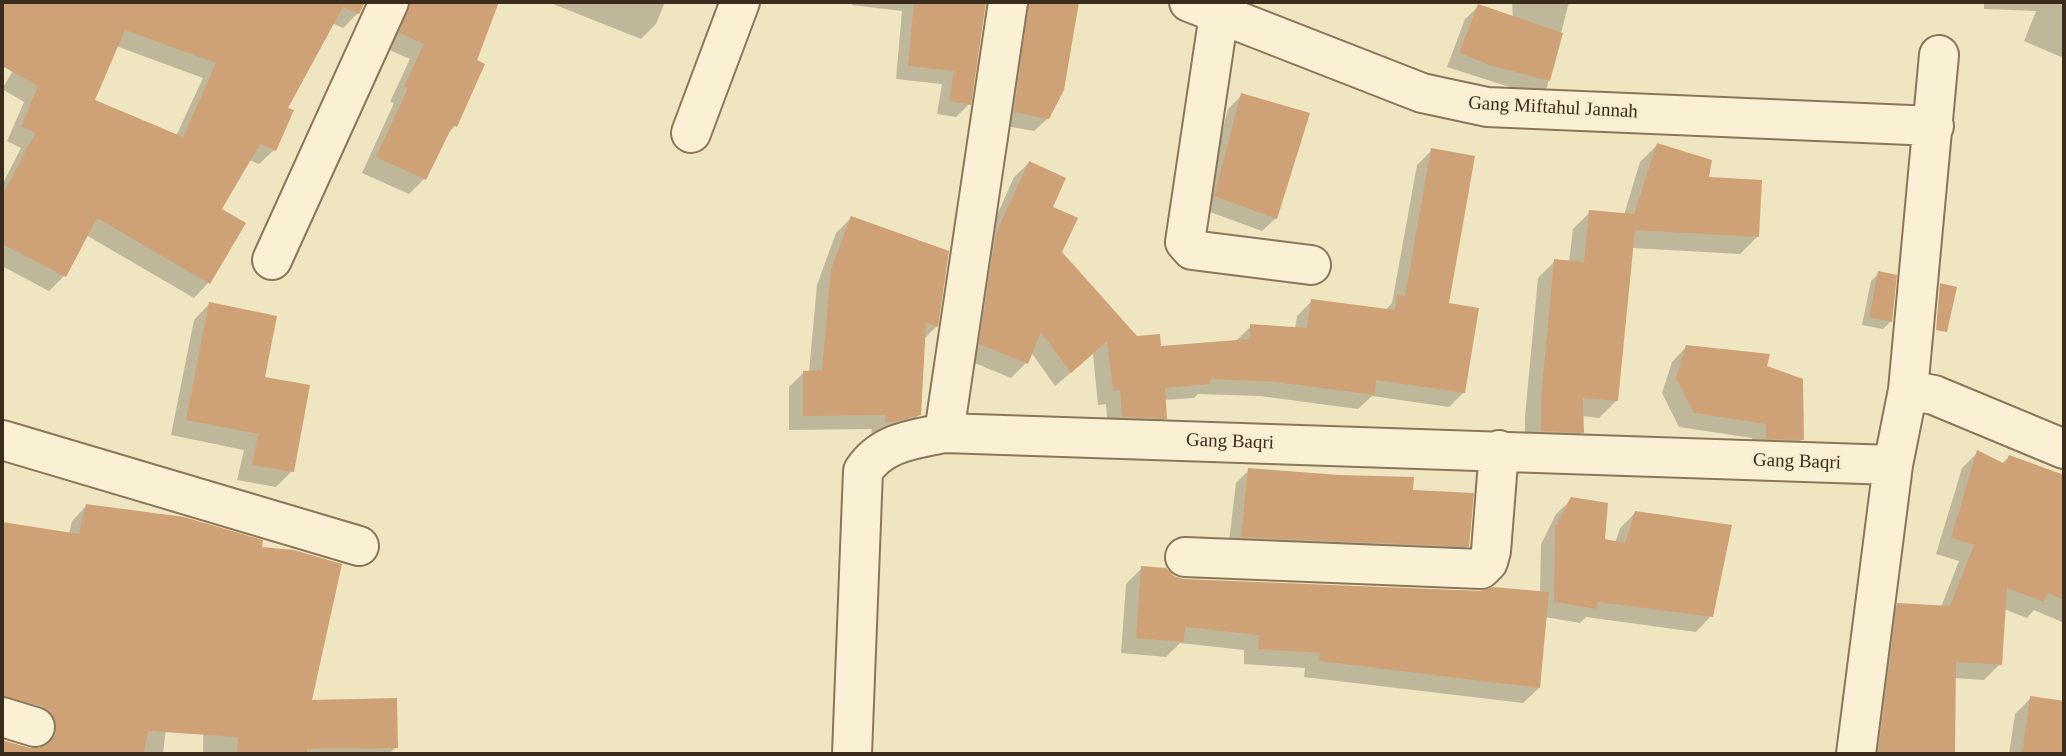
<!DOCTYPE html>
<style>
body{margin:0}
#map{position:relative;width:2066px;height:756px;overflow:hidden;background:#efe5c1;font-family:Georgia,serif}
canvas{display:block}
.frame{position:absolute;inset:0;border:4px solid #392c1d;pointer-events:none}
</style>
<div id="map">
<canvas width="2066" height="756"></canvas>
<div class="frame"></div>
</div>
<script>
const context = document.querySelector('canvas').getContext('2d');
context.lineJoin = 'round';
function fill(path, color) { context.fillStyle = color; context.fill(path, 'evenodd'); }
function trace(path, color, width, dash) { context.strokeStyle = color; context.lineWidth = width; context.lineCap = dash ? 'butt' : 'round'; context.setLineDash(dash || []); context.stroke(path); }
function write(font, color, halo, rows, align = 'center') {
  context.font = font + ' Georgia,serif'; context.lineWidth = 6; context.setLineDash([]); context.textBaseline = 'middle'; context.strokeStyle = halo; context.fillStyle = color; for (const [text, x, y, turn = 0] of rows) {
    context.save(); context.translate(x, y); context.rotate((+turn || 0) * Math.PI / 180); context.textAlign = isNaN(turn) ? turn : align; if (halo) context.strokeText(text, 0, 0); context.fillText(text, 0, 0); context.restore();
  }
}
fill(new Path2D(`
 M25,2H363L358,13L343,28L332,23L285,109L274,150L259,164L249,160L220,209L243,223L208,283L194,298L86,235L64,276L49,291L2,266V185L21,148L7,141L24,102L2,89L14,69L2,60V40ZM116,46L203,78L176,136L93,101Z
 M396,2H497L455,126L445,136L424,179L409,194L362,173L394,103L390,102L410,59L385,48Z
 M548,2H665L656,24L641,39Z
 M853,2H984L969,104L956,117L937,114L942,84L896,79L902,11L852,5Z
 M1009,2H1077L1062,89L1048,118L1034,131L1001,125Z
 M1512,2H1569L1547,87L1534,100H1516V89L1447,67L1465,19L1479,6L1513,19Z
 M1984,2H2064V53L2061,57L2024,41L2036,11L1984,9Z
 M1242,95L1276,218L1262,231L1202,209L1228,109Z
 M1657,145L1707,178L1758,236L1740,254L1632,248L1617,400L1599,418L1582,416V432L1565,449L1525,448V416L1538,278L1555,261L1569,262L1573,229L1590,212L1624,215L1640,162Z
 M1432,150L1447,305L1464,392L1449,407L1372,396L1358,409L1260,396L1198,394L1194,398L1164,400L1165,418L1150,433L1108,431L1106,404L1098,405L1093,354L1055,386L1031,352L1026,363L1011,378L965,359L982,249L1014,177L1029,163L1050,208L1060,252L1136,338L1160,348L1236,341L1251,326L1295,329L1297,316L1312,301L1385,311L1392,303L1417,165Z
 M851,218L947,252L936,327L924,339L919,415L904,430L877,437L871,436L872,429L789,430V387L804,372H809L817,285L836,233Z
 M1879,273L1891,321L1883,329L1862,325L1871,281Z
 M209,304L263,378L292,471L276,487L237,480L244,450L171,435L194,320Z
 M1686,347L1765,367L1802,439L1787,454L1752,453V438L1679,427L1662,393L1672,362Z
 M1978,452L2001,464L2009,457L2064,477V623L2034,610L2027,618L2004,609L2000,664L1984,680L1954,678L1953,754H1865L1882,621L1898,605L1941,607L1959,561L1936,554L1962,468Z
 M1249,470L1412,492L1468,546L1455,559L1228,550L1236,483Z
 M1572,499L1603,540L1615,543L1620,528L1635,513L1711,616L1696,632L1586,617L1580,623L1545,617L1539,688L1523,703L1304,677L1305,668L1244,664V650L1180,643L1166,657L1121,653L1126,584L1142,568L1184,581L1540,593L1541,544L1556,514Z
 M86,506L260,549L310,702L396,747L389,754H203L204,687L171,685L163,754H2V741L39,750L43,738L2,714V524L69,534L72,521Z
 M2031,698L2064,703V754H2009L2015,714Z`), '#0003');
fill(new Path2D(`
 M2,2H365L359,14L343,7L288,108L294,110L276,151L260,144L222,209L246,223L210,284L97,218L66,277L2,244V196L35,133L21,126L38,86L2,66ZM125,30L216,63L183,137L95,100Z
 M411,2H499L477,60L485,64L457,127L453,125L426,180L376,157L408,88L404,86L424,44L399,33Z
 M914,2H986L971,105L949,101L954,71L908,66Z
 M1029,2H1079L1064,90L1049,119L1014,112Z
 M1478,4L1563,33L1550,81L1492,66L1459,53Z
 M1241,93L1310,113L1277,219L1214,196Z
 M1657,143L1712,160L1709,177L1762,180L1759,237L1635,230L1618,401L1583,398L1584,433L1541,431V398L1554,259L1584,262L1589,210L1634,214Z
 M1431,148L1475,156L1449,303L1479,308L1465,393L1376,380L1375,395L1275,382L1210,379V384L1165,388L1167,419L1122,417L1120,390L1113,391L1107,341L1071,373L1041,332L1028,364L979,344L996,233L1029,161L1066,178L1053,207L1078,218L1062,252L1137,336L1160,334L1161,346L1250,339V324L1307,328L1311,299L1395,310L1397,295L1405,296Z
 M851,216L949,251L938,327L926,323L921,415L893,422H885L886,415L803,416V371L822,370L831,269Z
 M1878,271L1897,275L1892,322L1869,317Z
 M1940,283L1957,287L1947,332L1936,330Z
 M209,302L277,316L265,377L310,385L294,472L252,465L258,434L186,420Z
 M1686,345L1770,354L1767,366L1803,379L1804,440L1766,439V424L1694,413L1676,378Z
 M1977,450L2005,464L2009,455L2064,475V600L2048,593L2044,602L2007,588L2002,665L1956,662L1955,754H1878L1897,603L1950,606L1974,545L1951,538Z
 M1248,468L1338,475L1414,477L1413,490L1474,493L1469,547L1241,537Z
 M1571,497L1608,503L1605,539L1625,543L1635,511L1732,525L1713,617L1598,602L1597,609L1554,602L1555,527Z
 M86,504L184,517L263,540L262,547L294,550L342,564L312,700L397,698L398,748L307,749V754H237L238,737L148,731L143,754H2V740L29,748H39L49,743L56,734V723L51,713L42,706L2,696V522L79,534Z
 M1141,566L1166,568L1174,576L1184,579L1480,591L1493,587L1549,592L1540,688L1319,661L1320,653L1258,649L1259,635L1185,627L1184,642L1136,638Z
 M2030,696L2064,701V754H2022Z`), '#cfa176');
const minor = new Path2D(`
 M1189,2L1422,93L1487,107L1934,126
 M1219,14L1185,242L1192,250L1311,265
 M691,133L740,2
 M272,260L389,2
 M1908,390L1934,395L2064,449
 M944,433L1008,2
 M2,440L359,546
 M1185,557L1481,569L1488,562L1491,551L1499,450
 M2,717L35,727
 M852,754L863,471C882,442 912,440 944,433L1893,465
 M1856,754L1893,465L1908,390L1939,55`);
trace(minor, '#8a7658', 42);
trace(minor, '#faf1d5', 38);
write('19px', '#392c1d', '#f7eed1', [
 ["Gang Miftahul Jannah",1553,108,3],
 ["Gang Baqri",1230,442,2],
 ["Gang Baqri",1797,462,2]
]);
</script>
